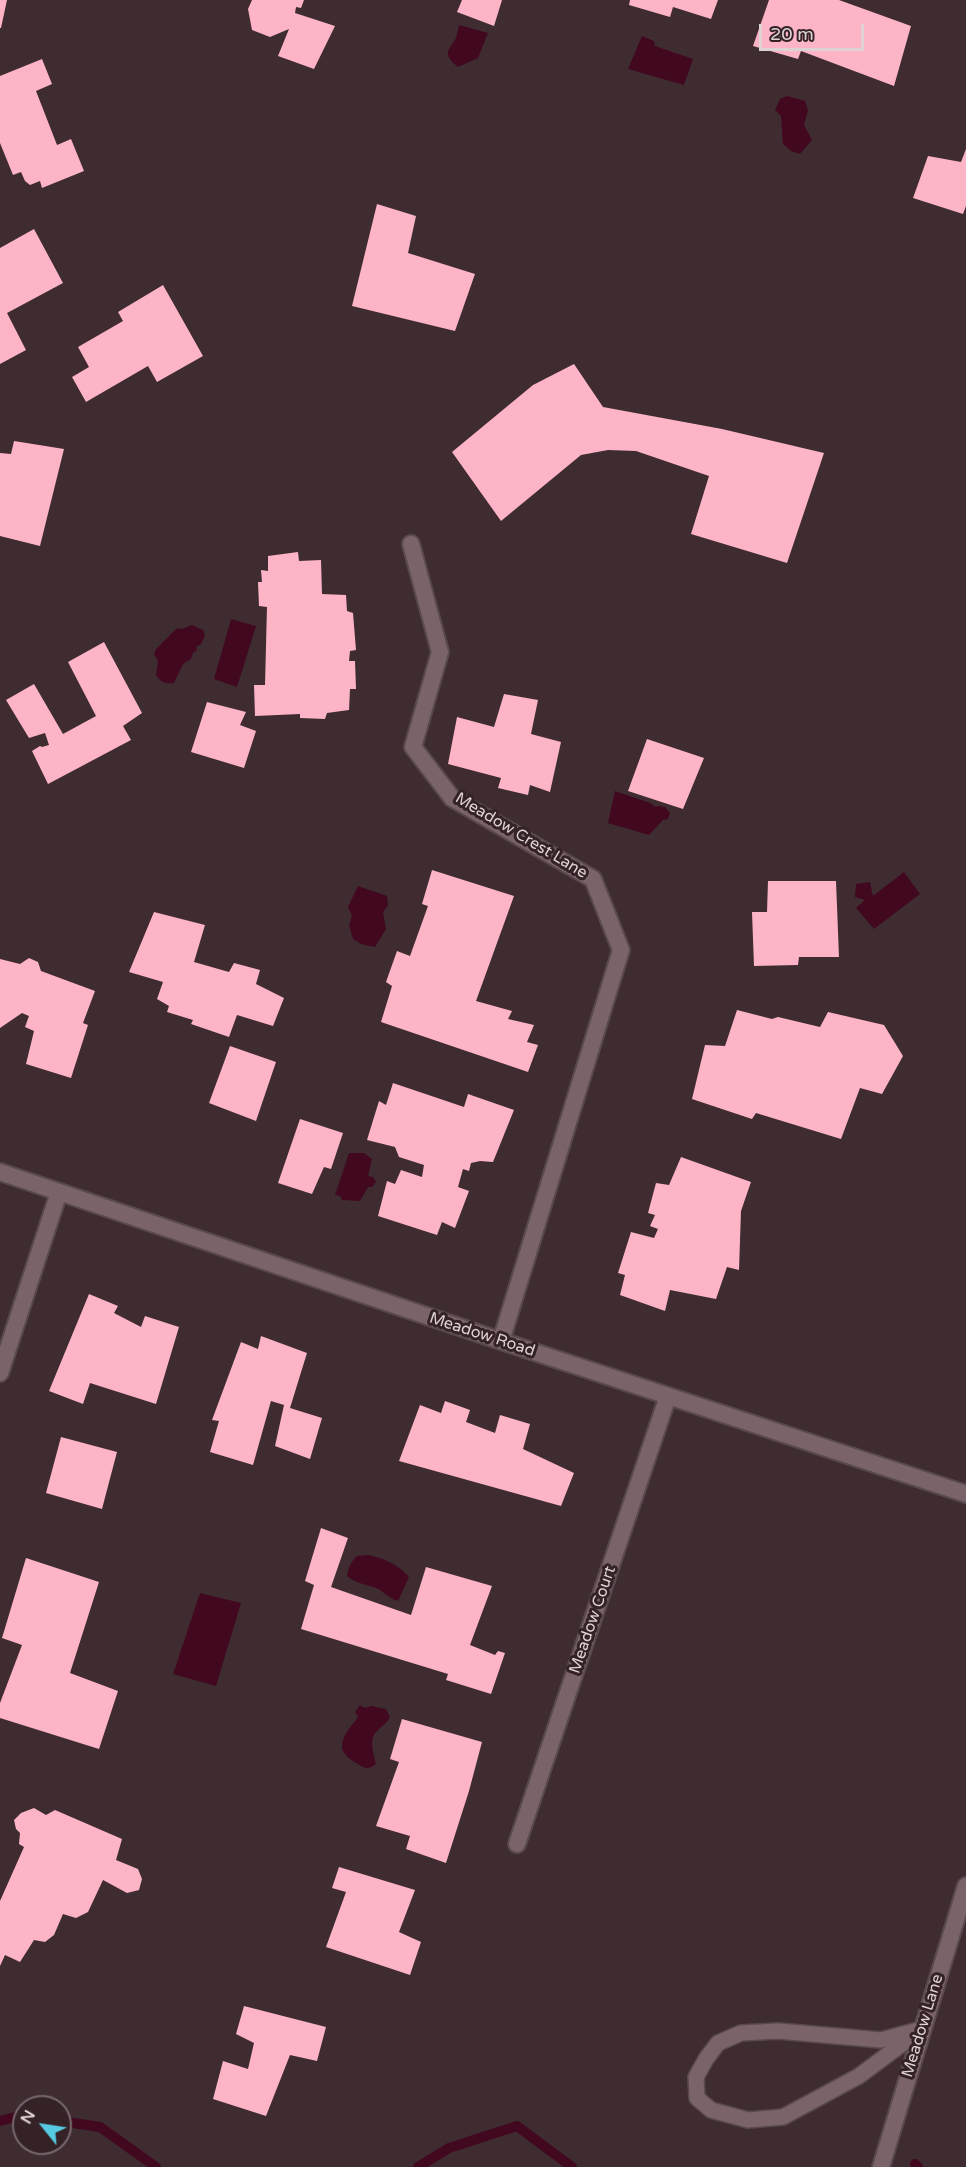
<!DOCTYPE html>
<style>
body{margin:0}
#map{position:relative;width:966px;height:2167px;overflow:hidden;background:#3f2c31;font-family:"Varela Round",sans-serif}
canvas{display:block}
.north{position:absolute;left:12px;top:2095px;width:60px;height:60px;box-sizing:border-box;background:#342227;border:2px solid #78686d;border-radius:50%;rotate:300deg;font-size:16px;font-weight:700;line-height:24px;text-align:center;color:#dfd2d5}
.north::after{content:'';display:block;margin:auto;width:21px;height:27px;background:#55cae0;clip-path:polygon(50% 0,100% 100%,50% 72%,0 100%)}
.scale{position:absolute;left:759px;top:24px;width:105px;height:27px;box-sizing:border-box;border:3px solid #dfd2d5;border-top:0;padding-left:8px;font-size:18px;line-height:21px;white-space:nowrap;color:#dfd2d5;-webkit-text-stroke:4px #342227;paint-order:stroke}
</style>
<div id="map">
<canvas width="966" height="2167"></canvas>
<div class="north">N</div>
<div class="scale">20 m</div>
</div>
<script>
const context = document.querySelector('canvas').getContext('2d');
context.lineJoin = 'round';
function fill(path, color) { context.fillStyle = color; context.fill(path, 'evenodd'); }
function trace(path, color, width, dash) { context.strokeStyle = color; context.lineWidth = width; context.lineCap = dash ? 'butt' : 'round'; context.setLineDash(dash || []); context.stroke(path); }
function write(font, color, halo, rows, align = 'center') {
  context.font = font + ' "Varela Round",sans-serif'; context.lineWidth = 6; context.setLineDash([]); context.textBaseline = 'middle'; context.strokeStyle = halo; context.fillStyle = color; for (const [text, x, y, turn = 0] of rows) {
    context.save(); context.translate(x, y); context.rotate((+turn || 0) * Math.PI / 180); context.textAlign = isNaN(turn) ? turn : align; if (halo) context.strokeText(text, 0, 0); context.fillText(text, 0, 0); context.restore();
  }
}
fill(new Path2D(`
 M459,25L488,33L478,58L458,67C444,55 446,53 455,40C457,36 458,29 459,25Z
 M642,36L654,41L655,46L693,59L684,85L628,69Z
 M787,96L805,101L808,110L804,125L812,140L800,154L791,151L783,144L781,116L775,110L780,99Z
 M231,619L256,626L237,687L214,679Z
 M192,625L203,630L205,636L201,644L196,647L197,650L193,653L191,659L183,664L174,683C166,684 161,683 156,675L158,661L154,654L156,649L177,628L182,629Z
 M615,791L650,803L656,807L658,806L665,807L670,813L668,819L663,820L649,835L608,823Z
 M904,872L920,894L874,929L856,908L865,900L855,897L856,884L870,882L873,896Z
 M358,886L387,896L388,906L383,912L386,929L375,947L361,944L353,939L349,925L352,916L348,907Z
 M349,1153H364L372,1159L368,1176L373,1177L376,1182L372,1187H368L360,1201L342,1200L340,1196L335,1195Z
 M368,1555C384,1558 399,1565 409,1577L398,1601C386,1597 384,1591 376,1588C365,1584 357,1584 347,1576C348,1568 351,1562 357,1556Z
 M200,1593L241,1603L216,1686L173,1674Z
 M360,1705L365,1708L371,1706L386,1709L390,1717C386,1724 382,1726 377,1731C368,1740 374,1753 376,1764C373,1766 371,1768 367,1768C360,1767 342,1755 342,1748C341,1736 352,1726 358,1717L355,1712Z`), '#41081f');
trace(new Path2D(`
 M0,2121L24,2115
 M60,2121L100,2127L156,2167
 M915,2164L918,2167
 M418,2167L449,2148L517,2126L572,2167`), '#41081f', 10);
fill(new Path2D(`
 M0,0H7L1,28H0Z
 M252,0H304L301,8L296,7L295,13L335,26L314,69L278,56L289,29L270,37L252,30L248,9Z
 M462,0H502L494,26L457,12Z
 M630,0H718L711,19L673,7L670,17L629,5Z
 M769,0H839L911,26L894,86L801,51L798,59L753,46Z
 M42,59L52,84L36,91L57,145L71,139L84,171L42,188L40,181L30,185L25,181L21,172L13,175L0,143V76Z
 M966,149V206L963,214L913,198L928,156L961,162Z
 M377,204L416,216L408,253L475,274L455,331L352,306Z
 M34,229L63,283L7,313L26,350L0,364V248Z
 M163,285L203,356L157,382L148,366L86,402L72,377L89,367L78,347L123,321L118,312Z
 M574,364L603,407L722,429L824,453L787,563L691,534L709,476L636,451L608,450L581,455L501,521L452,452L533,385Z
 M14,441L64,449L40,546L0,536V453L11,454Z
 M298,552L299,561L321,560L322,594L346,595L347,611L353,613L356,650L350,651L349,661H355L356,689H350L349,710L327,713L325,719L300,718V714L255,716L254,685H265L267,607L259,606L258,582H262L261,570L268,571V556Z
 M104,642L142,713L123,726L131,740L48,784L32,751L40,746L42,747L49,745L45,733L29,738L6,700L34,684L63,734L96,716L68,662Z
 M504,694L538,700L531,734L561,742L550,792L530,785L528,795L498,788L501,778L448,764L457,717L494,727Z
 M207,702L246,712L240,725L256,731L244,768L191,752Z
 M647,739L704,758L683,809L628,791Z
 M432,870L514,896L476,1001L512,1011L508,1019L534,1025L527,1042L538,1045L528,1072L381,1022L392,986L386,982L397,951L410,956L428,906L422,904Z
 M768,881H836L839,957H799L798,965L754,966L752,912H767Z
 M154,912L205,925L194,962L229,972L234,963L260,970L256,984L284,998L273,1026L237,1015L229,1037L191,1024L193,1020L167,1012L169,1006L157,999L163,982L129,972Z
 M29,958L38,962L41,971L95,991L83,1023L88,1025L71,1078L26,1064L34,1031L25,1027L29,1016L22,1013L0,1028V959L20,964Z
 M737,1010L772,1019L778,1017L820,1027L828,1012L884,1025L903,1056L882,1094L860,1088L841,1139L756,1113L752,1119L692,1099L705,1045L725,1046Z
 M230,1046L276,1062L256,1121L209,1103Z
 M393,1083L464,1107L468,1094L514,1110L493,1162L480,1161L471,1163L469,1171L463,1169L458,1187L469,1191L455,1228L442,1222L437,1235L378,1216L387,1181L395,1184L401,1170L422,1177L424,1165L399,1157L395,1147L367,1140L379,1101L386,1105Z
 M300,1119L343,1133L331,1169L324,1167L312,1194L278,1183Z
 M681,1157L751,1182L741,1211L739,1270L727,1267L716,1299L670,1290L665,1311L620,1295L625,1275L618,1273L631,1232L654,1238L658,1229L650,1226L655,1215L648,1213L656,1183L669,1185Z
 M89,1294L118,1306L114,1313L141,1327L145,1316L179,1327L156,1404L90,1383L83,1404L49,1391Z
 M261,1336L307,1353L290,1408L322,1418L310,1459L275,1446L284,1405L271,1401L253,1465L210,1452L219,1421L212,1420L241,1342L258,1349Z
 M445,1401L470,1410L466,1422L495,1433L500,1415L530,1424L523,1449L574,1473L561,1506L399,1461L420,1405L441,1413Z
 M61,1437L117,1452L102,1509L46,1493Z
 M321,1528L348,1538L331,1587L411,1615L426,1567L492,1586L470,1645L495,1655L498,1651L505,1653L491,1694L446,1680L448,1674L301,1629L314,1585L305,1581Z
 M26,1558L99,1582L70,1673L118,1691L99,1749L0,1718V1703L22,1645L2,1638Z
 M402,1719L482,1742L469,1791L446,1863L406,1849L410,1836L376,1826L399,1762L390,1759Z
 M34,1808L46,1815L55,1810L122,1839L116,1860L138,1869L142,1879L139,1890L127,1893L103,1880L88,1912L76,1918L63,1914L54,1935L45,1942L34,1940L20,1962L5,1955L0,1966V1901L24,1847L19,1844L20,1833L16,1829L14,1820L21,1813Z
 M339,1867L415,1890L399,1932L421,1942L410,1975L326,1947L346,1892L332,1888Z
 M244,2006L326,2027L317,2061L290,2055L266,2116L213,2099L223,2061L248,2069L254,2043L236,2034Z`), '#fdb4c7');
const service = new Path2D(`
 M922,2029L859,2076L783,2117L748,2120L711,2110L697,2098L696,2077L706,2059L718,2043L741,2033L778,2031L881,2040Z`);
const minor = new Path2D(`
 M411,544L440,652L413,747L452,798L593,879L621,950L501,1341
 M0,1172L501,1341L966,1494
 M0,1373L59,1192
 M517,1844L668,1396
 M881,2167L966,1886`);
trace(service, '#59494e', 18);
trace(minor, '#59494e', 20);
trace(service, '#7a6469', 15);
trace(minor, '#7a6469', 16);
write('16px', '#dfd2d5', '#342227', [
 ["Meadow Crest Lane",521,836,31],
 ["Meadow Road",482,1335,18],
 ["Meadow Court",593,1620,-71],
 ["Meadow Lane",923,2026,-73]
]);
</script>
